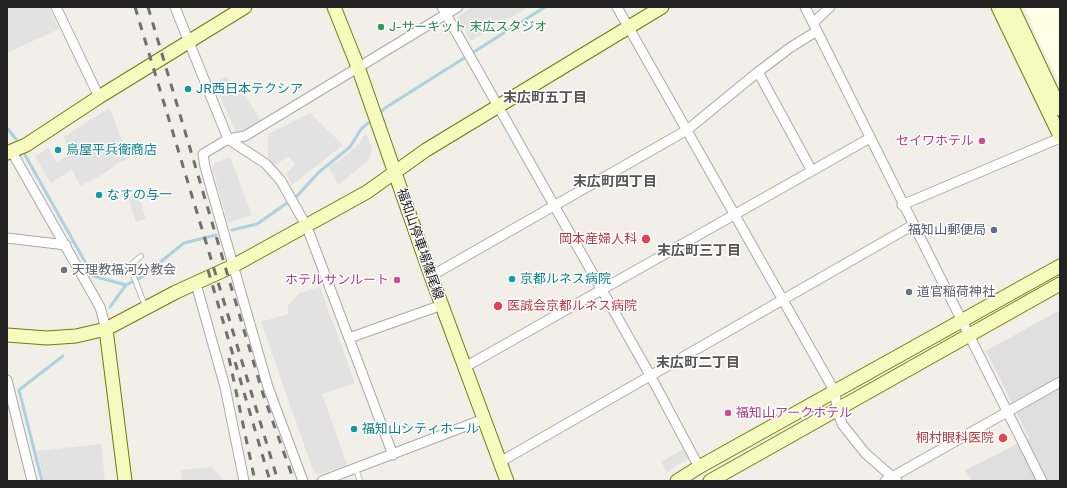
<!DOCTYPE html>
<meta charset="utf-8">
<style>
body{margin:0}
#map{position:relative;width:1067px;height:488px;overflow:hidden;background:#f2efe9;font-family:"Golos Text",sans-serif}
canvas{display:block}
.frame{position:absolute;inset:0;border:8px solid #222;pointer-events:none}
</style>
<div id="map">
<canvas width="1067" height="488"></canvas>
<div class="frame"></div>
</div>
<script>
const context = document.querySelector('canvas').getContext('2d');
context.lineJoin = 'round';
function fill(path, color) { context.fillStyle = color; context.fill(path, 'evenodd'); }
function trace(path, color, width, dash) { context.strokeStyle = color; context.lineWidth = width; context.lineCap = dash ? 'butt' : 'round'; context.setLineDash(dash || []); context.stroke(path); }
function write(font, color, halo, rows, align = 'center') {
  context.font = font + ' "Golos Text","Noto Sans JP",sans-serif'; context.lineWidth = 3; context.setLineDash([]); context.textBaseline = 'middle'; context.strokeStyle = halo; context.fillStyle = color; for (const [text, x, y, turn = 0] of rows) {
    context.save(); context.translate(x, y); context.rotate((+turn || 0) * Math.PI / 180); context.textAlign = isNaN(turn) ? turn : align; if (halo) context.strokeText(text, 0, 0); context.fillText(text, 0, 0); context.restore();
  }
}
fill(new Path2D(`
 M1060,310V481H972L965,470L1029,438L986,351Z`), '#e0dfdf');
fill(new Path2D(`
 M1025,7H1060V83L1037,37Z`), '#ffffe5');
fill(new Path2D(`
 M7,7H49L59,29L7,53Z
 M473,7H529L471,41L457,17Z
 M227,76L235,92L242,89L261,122L242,133L235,131L215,83Z
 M110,108L128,159L118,163L102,175L80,186L72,169L51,183L35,157L48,148L56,162L66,156L71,152L63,137Z
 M310,113L343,145L292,185L286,174L295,164L288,156L276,165L268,160V134Z
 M366,133L372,149L369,160L338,185L329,167L349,153L359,144Z
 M230,157L252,215L228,223L212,167L217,162Z
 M138,194L146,219L136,222L128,197Z
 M320,287L355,383L322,394L347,465L320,474L314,473L261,322L288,314V306L299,293Z
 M101,444L105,481H44L37,451Z
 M684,449L689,458L667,472L661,462Z
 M212,467L224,481H182L180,470Z`), '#e2e2e2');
trace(new Path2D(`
 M378,115L385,108L545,7
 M7,128L16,139
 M25,155L93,276L126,285L142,277L184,243L216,235
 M232,230L257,224L297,196L319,172L350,147L361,129L372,120
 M110,307L126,285
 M42,481L19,390L63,356`), '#aad3df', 3);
const lane = new Path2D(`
 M141,256L132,264L134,277L145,306
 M356,469L360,481`);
const street = new Path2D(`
 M56,7L99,97
 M175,7L228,139L266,164L281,181L307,227L393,455
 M442,7L650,375L699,467
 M617,7L835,392L837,409L842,424L865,453L897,481
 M805,7L1042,481
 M813,23L830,7
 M758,72L812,171
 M12,152L100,307L106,329
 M902,205L1060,138
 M7,238L66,245
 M431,276L687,130L758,72L791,47L817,31
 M196,284L225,387L244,481
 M349,338L442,305
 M465,367L870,138
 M7,380L32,481
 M500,462L913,225
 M303,481L268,387L205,167L203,154L228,139L245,136L458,7
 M322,481L484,419
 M885,481L1060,382`);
const secondary = new Path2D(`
 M334,7L358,67L431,276L507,481
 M998,7L1060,136
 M1012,7L1060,109
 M7,153L26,145L99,97L245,7
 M106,329L125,481
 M7,335L47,338L76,336L106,329L176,292L233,266L367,192L426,150L662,7
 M677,481L699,467L1060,266
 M710,481L1060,284`);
trace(lane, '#a9a9a9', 6);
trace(street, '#a9a9a9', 11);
trace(secondary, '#707d05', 15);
trace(lane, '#fff', 4.5);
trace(street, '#fff', 9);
trace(secondary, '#f7fabf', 13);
trace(new Path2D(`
 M135,7L278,481
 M148,7L263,394L294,481
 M208,270L270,481
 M229,358L255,481`), '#707070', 3, [8, 8]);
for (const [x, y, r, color] of [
 [381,27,4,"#2e9e5b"],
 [188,89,4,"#0f9aa8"],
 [982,141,4,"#d1479c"],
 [58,150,4,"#0f9aa8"],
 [99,195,4,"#0f9aa8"],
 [994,230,4,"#5c6f8a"],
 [646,239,5,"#e0444e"],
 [64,270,4,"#6b7280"],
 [512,279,4,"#0f9aa8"],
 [397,280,4,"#d1479c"],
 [909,292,4,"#6b7280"],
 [498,306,5,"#e0444e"],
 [728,413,4,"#d1479c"],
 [354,429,4,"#0f9aa8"],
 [1003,438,5,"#e0444e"]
]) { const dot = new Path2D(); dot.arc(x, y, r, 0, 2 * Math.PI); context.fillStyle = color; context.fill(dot); trace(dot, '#fff', 1.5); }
write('13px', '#27864d', '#fff', [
 ["J-サーキット 末広スタジオ",389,27]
], 'left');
write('13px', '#0d838f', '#fff', [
 ["JR西日本テクシア",196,89],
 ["鳥屋平兵衛商店",66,150],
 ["なすの与一",107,195],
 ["京都ルネス病院",520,279],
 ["福知山シティホール",362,429]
], 'left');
write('13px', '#b23c85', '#fff', [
 ["セイワホテル",974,141],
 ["ホテルサンルート",389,280],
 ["福知山アークホテル",736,413,"left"]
], 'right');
write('13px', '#4e5e75', '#fff', [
 ["福知山郵便局",986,230]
], 'right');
write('13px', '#be3a42', '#fff', [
 ["岡本産婦人科",637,239],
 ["医誠会京都ルネス病院",507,306,"left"],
 ["桐村眼科医院",994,438]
], 'right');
write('13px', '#222', '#fff', [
 ["福知山停車場篠尾線",420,244,71]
]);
write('13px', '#5b616d', '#fff', [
 ["天理教福河分教会",72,270],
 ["道官稲荷神社",917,292]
], 'left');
write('bold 14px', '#555', '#fff', [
 ["末広町五丁目",545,98],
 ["末広町四丁目",615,182],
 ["末広町三丁目",699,251],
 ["末広町二丁目",698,363]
]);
</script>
